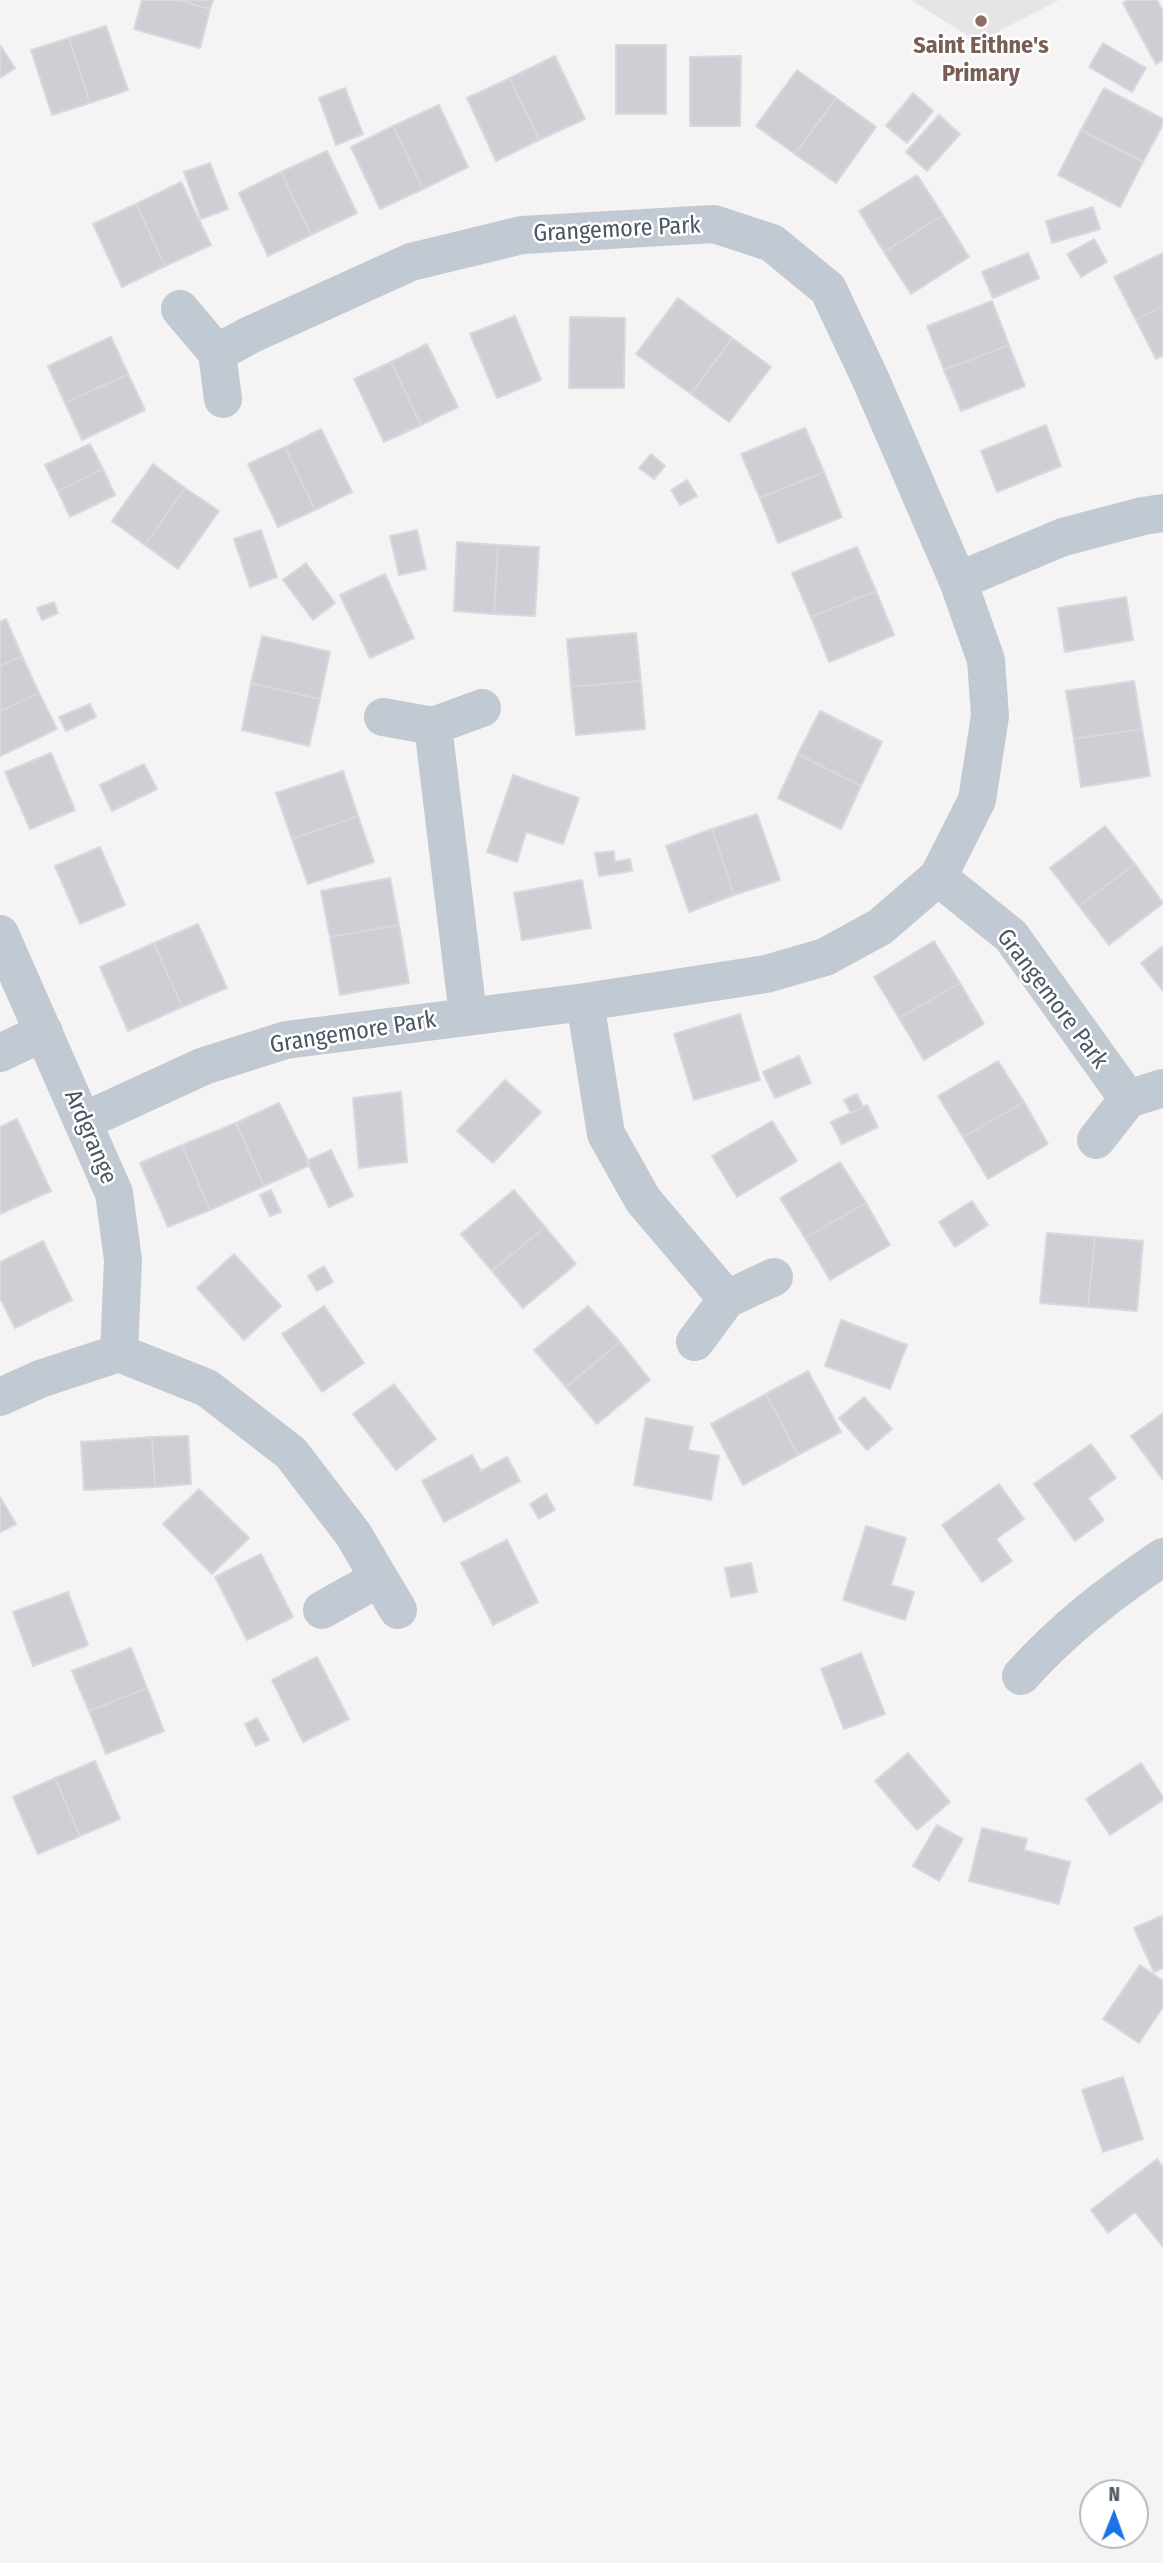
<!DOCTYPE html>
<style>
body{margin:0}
#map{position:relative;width:1163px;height:2563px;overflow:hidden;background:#f5f3f3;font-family:"Fira Sans Condensed",sans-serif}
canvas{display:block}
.north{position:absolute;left:1079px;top:2479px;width:70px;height:70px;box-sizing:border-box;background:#fff;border:2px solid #b7bbc0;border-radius:50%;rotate:1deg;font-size:19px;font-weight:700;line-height:28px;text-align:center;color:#4a5661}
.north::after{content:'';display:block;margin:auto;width:24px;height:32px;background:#1a73e8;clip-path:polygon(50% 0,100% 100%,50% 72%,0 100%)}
</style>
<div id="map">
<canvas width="1163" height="2563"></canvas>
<div class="north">N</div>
</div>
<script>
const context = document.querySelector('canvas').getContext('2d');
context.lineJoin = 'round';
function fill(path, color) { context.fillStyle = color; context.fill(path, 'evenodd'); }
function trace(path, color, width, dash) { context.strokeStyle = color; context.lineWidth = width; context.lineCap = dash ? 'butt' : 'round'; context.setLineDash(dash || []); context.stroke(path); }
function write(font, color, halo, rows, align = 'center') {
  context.font = font + ' "Fira Sans Condensed",sans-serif'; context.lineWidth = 5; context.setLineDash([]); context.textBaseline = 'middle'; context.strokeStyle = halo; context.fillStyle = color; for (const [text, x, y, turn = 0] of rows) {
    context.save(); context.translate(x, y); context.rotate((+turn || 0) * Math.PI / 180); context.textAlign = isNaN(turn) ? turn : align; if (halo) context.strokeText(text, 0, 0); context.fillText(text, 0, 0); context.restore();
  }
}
fill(new Path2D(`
 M911,0H1059L978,42Z`), '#e6e4e5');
const building = new Path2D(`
 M142,0H178L210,9L200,48L134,29Z
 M178,0H213L210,9Z
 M1128,0H1157L1163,11V60L1156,64L1123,3Z
 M106,26L128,90L90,103L69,38Z
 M69,38L90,103L52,115L31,50Z
 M1103,43L1146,68L1132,92L1089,67Z
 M0,45L15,68L0,78Z
 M616,45H666V114H616Z
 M555,56L585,119L539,140L510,78Z
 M741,56L740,126H690V57Z
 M797,70L836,98L795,154L756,126Z
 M510,78L539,140L496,161L467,98Z
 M345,88L363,134L336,145L319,98Z
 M1104,88L1163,119V124L1143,162L1081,130Z
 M913,93L933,111L907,143L886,126Z
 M836,98L876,127L836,183L795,154Z
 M439,105L468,167L423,189L393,126Z
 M939,115L960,134L927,171L906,152Z
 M393,126L423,189L380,209L351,147Z
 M1081,130L1143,162L1120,207L1058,175Z
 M327,151L357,213L311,235L281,172Z
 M210,163L228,209L201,219L184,172Z
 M281,172L311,235L268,256L239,193Z
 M917,175L943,215L884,252L859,211Z
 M181,182L211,245L165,266L136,204Z
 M136,204L165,266L122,287L93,224Z
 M1093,207L1100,229L1052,243L1046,221Z
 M943,215L969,257L911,294L884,252Z
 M1094,239L1107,262L1081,277L1067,254Z
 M1028,253L1039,278L993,298L982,272Z
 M1163,253V306L1136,320L1114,277Z
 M678,298L732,338L691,394L636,354Z
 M992,301L1009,345L944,370L927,326Z
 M1163,306V355L1156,359L1136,320Z
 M515,316L541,380L497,398L470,334Z
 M570,317L625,318L624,388H569Z
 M111,337L128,374L65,403L48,366Z
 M732,338L771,367L729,422L691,394Z
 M427,344L458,407L421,425L391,362Z
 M1009,345L1025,386L961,411L944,370Z
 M391,362L421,425L384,442L354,379Z
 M128,374L145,410L82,440L65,403Z
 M1046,425L1061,466L997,492L981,451Z
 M805,428L824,472L760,498L741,454Z
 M321,429L352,492L315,510L285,447Z
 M90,444L103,469L58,491L45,465Z
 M285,447L315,510L278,527L248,464Z
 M651,454L665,466L654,479L639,468Z
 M153,464L185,488L145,545L112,521Z
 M103,469L115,495L70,517L58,491Z
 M824,472L842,517L778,543L760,498Z
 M687,480L697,496L680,505L671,490Z
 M185,488L219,511L178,569L145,545Z
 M261,530L277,577L250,587L234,539Z
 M417,530L426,569L399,575L390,536Z
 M457,542L498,545L494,614L454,611Z
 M498,545L539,547L535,616L494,614Z
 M857,547L876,591L811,617L792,573Z
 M306,563L335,603L313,620L283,580Z
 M385,574L414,638L370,658L340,595Z
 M876,591L894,635L829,662L811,617Z
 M1126,597L1133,640L1065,652L1058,608Z
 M54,602L58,613L42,620L37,608Z
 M6,619L22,656L0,666V622Z
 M636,633L641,681L571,687L567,639Z
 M262,636L330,652L320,699L251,683Z
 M22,656L39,693L0,711V666Z
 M641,681L645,729L576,735L571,687Z
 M1134,681L1142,729L1074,739L1066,691Z
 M251,683L320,699L309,746L242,730Z
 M39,693L57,729L0,756V711Z
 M90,704L96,717L66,731L59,717Z
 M820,711L882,742L861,786L798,754Z
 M1142,729L1150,776L1081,787L1074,739Z
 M51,753L75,810L30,829L5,772Z
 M798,754L861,786L841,829L778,798Z
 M144,764L157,789L112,811L100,785Z
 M343,771L358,816L292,839L276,793Z
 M513,775L579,798L563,844L526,832L517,862L487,852Z
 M757,814L780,880L734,895L712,829Z
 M358,816L374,862L308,884L292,839Z
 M1105,826L1135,864L1079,906L1050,868Z
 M712,829L734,895L689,912L666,846Z
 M100,847L125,905L80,924L55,866Z
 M614,851L615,862L630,859L632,871L599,876L595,853Z
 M1135,864L1163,903L1109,945L1079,906Z
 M390,878L399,925L330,937L321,891Z
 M582,880L591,928L522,940L514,893Z
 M198,924L227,988L182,1007L154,943Z
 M399,925L409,983L340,995L330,937Z
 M934,941L960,983L899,1018L874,977Z
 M154,943L182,1007L128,1031L100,967Z
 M1163,946V991L1141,963Z
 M960,983L984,1024L924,1060L899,1018Z
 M740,1014L760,1080L694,1100L674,1034Z
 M799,1056L811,1083L775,1098L763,1072Z
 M998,1061L1024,1102L963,1137L938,1096Z
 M505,1080L541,1112L493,1163L457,1131Z
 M401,1092L407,1162L359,1168L353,1098Z
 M857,1094L863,1107L851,1113L844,1100Z
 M1024,1102L1048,1144L988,1179L963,1137Z
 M279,1103L310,1165L264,1186L236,1123Z
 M867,1105L878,1127L842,1144L831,1122Z
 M17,1119L51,1191L0,1214V1127Z
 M772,1121L797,1161L737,1197L712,1156Z
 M236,1123L264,1186L210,1210L182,1145Z
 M182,1145L210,1210L168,1227L140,1163Z
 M331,1150L353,1196L329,1207L307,1161Z
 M840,1162L866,1203L805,1238L780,1198Z
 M271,1190L281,1212L270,1216L260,1195Z
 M514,1190L545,1227L492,1271L461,1234Z
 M972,1201L988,1225L955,1247L939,1222Z
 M866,1203L890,1245L830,1280L805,1238Z
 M545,1227L576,1264L523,1308L492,1271Z
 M1047,1233L1095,1237L1088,1307L1040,1303Z
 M1095,1237L1143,1241L1137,1311L1088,1307Z
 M43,1241L72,1300L15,1328L0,1298V1262Z
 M234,1254L281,1306L244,1340L197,1288Z
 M324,1266L333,1282L317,1291L308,1276Z
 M324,1306L364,1363L322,1392L282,1334Z
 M588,1306L620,1342L566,1387L534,1350Z
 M841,1320L907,1345L890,1389L825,1366Z
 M620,1342L650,1380L597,1424L566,1387Z
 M808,1371L841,1432L798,1455L766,1394Z
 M394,1384L436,1439L396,1470L353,1414Z
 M766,1394L798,1455L743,1485L711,1424Z
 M864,1397L892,1429L867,1450L839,1418Z
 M1163,1413V1480L1131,1436Z
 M646,1418L693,1427L688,1450L719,1456L711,1500L634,1485Z
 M188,1436L191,1484L155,1487L152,1437Z
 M152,1437L155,1487L84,1490L81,1442Z
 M1091,1444L1116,1478L1088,1498L1104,1520L1075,1541L1034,1484Z
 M472,1455L481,1471L507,1457L520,1481L444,1522L422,1481Z
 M999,1484L1024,1519L996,1539L1012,1561L982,1582L942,1525Z
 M199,1489L249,1538L212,1574L163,1524Z
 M546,1494L555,1510L539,1519L530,1504Z
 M0,1497L16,1524L0,1532Z
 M866,1526L906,1538L891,1585L914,1592L905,1620L843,1600Z
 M507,1540L538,1602L493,1625L461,1563Z
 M261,1554L293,1617L247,1640L215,1577Z
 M751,1563L757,1592L731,1597L725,1568Z
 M68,1592L88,1645L33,1666L13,1612Z
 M131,1648L147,1688L89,1711L72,1671Z
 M861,1653L885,1714L844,1729L821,1669Z
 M317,1657L349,1719L303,1742L272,1680Z
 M147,1688L164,1731L106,1754L89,1711Z
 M257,1718L269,1740L256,1746L245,1724Z
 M908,1753L950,1802L917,1830L875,1781Z
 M95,1761L120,1819L80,1836L55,1778Z
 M1141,1763L1163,1797V1800L1110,1835L1086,1799Z
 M55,1778L80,1836L38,1854L13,1797Z
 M937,1825L963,1839L939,1881L913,1866Z
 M982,1828L1027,1839L1024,1850L1070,1862L1059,1904L969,1881Z
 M1162,1916L1163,1968L1154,1972L1134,1928Z
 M1140,1965L1163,1981V2007L1139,2043L1103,2019Z
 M1123,2077L1143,2139L1103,2152L1082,2090Z
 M1157,2159L1163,2167V2247L1135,2212L1108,2233L1091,2210Z`);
fill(building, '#cdcfd5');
trace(building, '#d7d9de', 2);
trace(new Path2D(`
 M180,309L217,353L223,399
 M958,581L1063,537L1143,516L1163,513
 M383,717L433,726L482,708
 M433,726L468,1015
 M938,877L1011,936L1128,1099
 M0,934L114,1193L123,1260L119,1353L40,1379L0,1397
 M585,1002L606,1134L643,1200L727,1299
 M0,1053L44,1032
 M84,1121L204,1066L286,1040L585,1002L766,974L825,957L880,927L938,877L977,800L990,716L986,660L958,581L870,378L828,289L772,243L714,224L522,235L411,262L250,335L217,353
 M1096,1140L1128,1099L1163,1088
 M695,1342L727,1299L774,1277
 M119,1353L207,1388L291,1453L353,1534L398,1610
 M322,1610L379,1578
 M1021,1676C1063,1629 1111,1592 1163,1557`), '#c1cad2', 38);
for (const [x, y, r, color] of [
 [981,21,7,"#8d6e63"]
]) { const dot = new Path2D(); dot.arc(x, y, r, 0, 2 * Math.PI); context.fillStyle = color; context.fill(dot); trace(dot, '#fff', 2.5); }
write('bold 24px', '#785e54', '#fff', [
 ["Saint Eithne's",981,46],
 ["Primary",981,74]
]);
write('24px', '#4a5661', '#fff', [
 ["Grangemore Park",617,230,-3],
 ["Grangemore Park",1052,999,53],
 ["Grangemore Park",353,1033,-9],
 ["Ardgrange",90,1137,67]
]);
</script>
